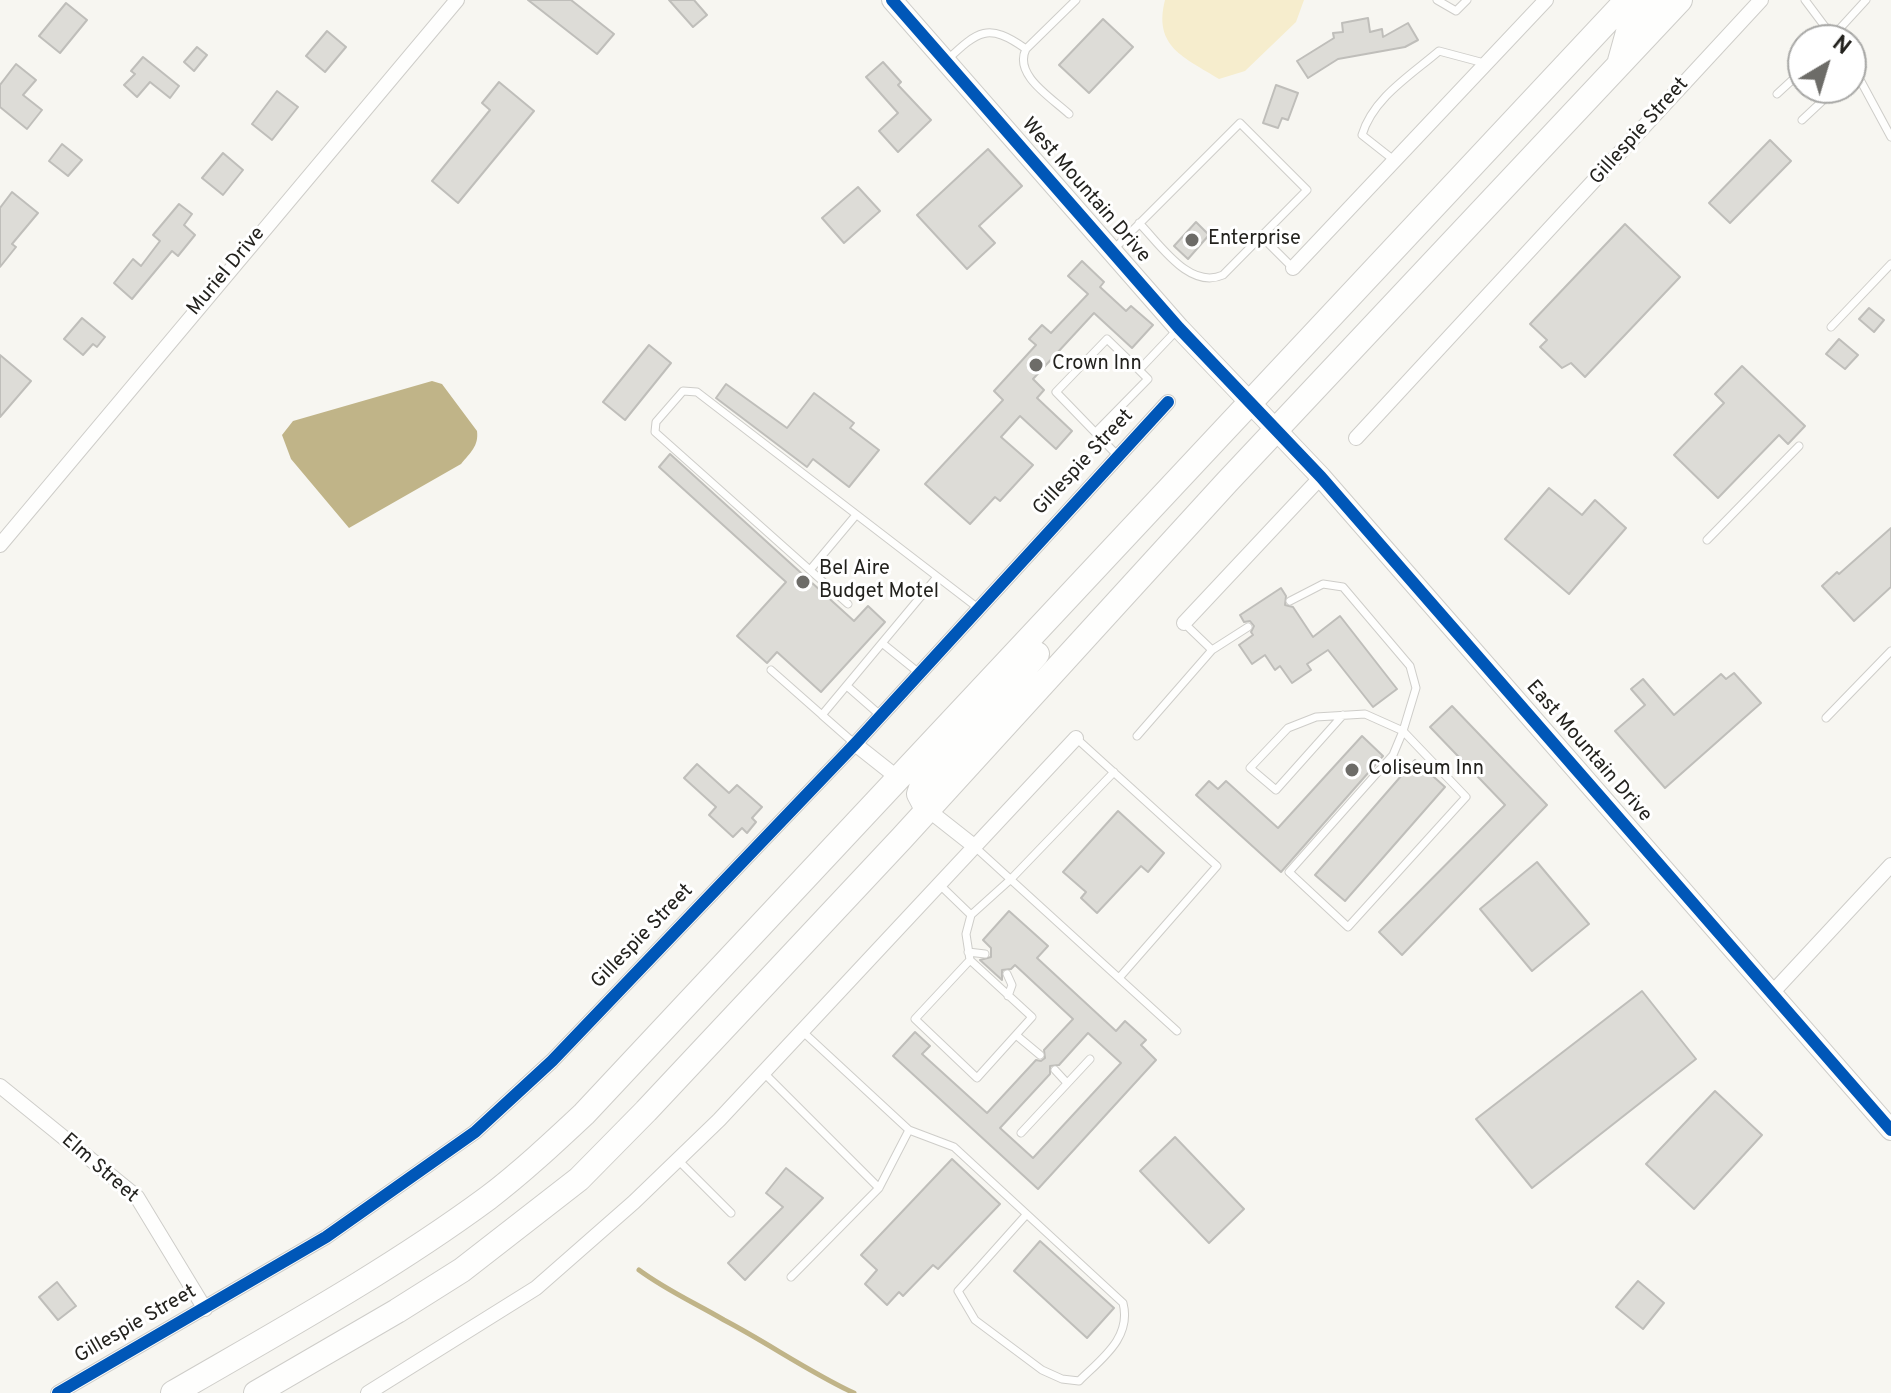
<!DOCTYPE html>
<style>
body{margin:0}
#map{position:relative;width:1891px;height:1393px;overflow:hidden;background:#f7f6f1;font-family:Overpass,sans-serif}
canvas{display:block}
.north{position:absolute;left:1787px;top:24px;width:80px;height:80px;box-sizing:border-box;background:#fff;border:2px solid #a7a7a5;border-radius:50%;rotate:38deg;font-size:22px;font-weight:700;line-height:32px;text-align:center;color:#23221e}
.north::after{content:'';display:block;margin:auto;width:28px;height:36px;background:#6d6c68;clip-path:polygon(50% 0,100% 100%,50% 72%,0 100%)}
</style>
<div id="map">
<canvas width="1891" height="1393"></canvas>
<div class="north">N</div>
</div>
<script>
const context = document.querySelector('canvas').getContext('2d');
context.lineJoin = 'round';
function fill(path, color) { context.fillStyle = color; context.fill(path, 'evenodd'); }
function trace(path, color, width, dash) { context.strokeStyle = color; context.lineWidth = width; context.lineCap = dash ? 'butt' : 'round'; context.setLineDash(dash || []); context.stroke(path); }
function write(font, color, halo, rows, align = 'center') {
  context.font = font + ' Overpass,sans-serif'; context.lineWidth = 6; context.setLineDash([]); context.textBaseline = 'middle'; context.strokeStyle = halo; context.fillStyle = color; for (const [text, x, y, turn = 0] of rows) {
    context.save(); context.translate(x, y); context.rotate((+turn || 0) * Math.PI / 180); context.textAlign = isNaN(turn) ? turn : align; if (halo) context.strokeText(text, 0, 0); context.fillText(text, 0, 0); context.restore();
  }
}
fill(new Path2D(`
 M1165,0H1304L1296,22L1245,71L1219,79C1184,57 1153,47 1165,0Z`), '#f6edcd');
fill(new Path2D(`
 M432,381L442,384L477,431C479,446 470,453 461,464L349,528L291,459L282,435L293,421Z`), '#c0b488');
trace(new Path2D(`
 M639,1270C666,1290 695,1303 724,1320C768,1343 809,1372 854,1393`), '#c0b488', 5);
const building = new Path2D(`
 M528,0H571L614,34L597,54Z
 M669,0H694L707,15L693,27Z
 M66,3L87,20L60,53L39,36Z
 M1368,18L1370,32L1382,29L1383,37L1408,23L1418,40L1405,47L1338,59L1308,78L1297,61L1334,38L1333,33L1343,32L1342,23Z
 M1103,19L1133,47L1089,93L1059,65Z
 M327,31L346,47L325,72L306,56Z
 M197,47L207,55L194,71L184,62Z
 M143,57L179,86L170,98L150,82L137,97L124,85L135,74L131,71Z
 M883,62L901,82L898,85L931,120L898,152L879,131L898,113L866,77Z
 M16,64L36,80L23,95L42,110L27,129L0,107V85Z
 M499,82L534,111L458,203L432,181L490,110L482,103Z
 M1276,85L1298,93L1288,120L1282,118L1278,128L1263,123Z
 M277,91L298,107L272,140L252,124Z
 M1770,140L1791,161L1730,223L1709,203Z
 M62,144L82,160L68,176L49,161Z
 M988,149L1022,186L979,226L995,243L967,269L917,215Z
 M223,153L243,170L223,195L202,178Z
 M858,187L880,211L844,243L822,218Z
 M12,192L38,213L12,244L16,247L0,267V208Z
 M179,204L192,214L184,225L195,235L178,256L172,251L132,299L114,283L133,259L141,266L160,241L153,235Z
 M1196,222L1209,235L1188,259L1174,246Z
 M1625,224L1680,277L1585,377L1571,363L1562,368L1540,347L1547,340L1530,324Z
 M1082,261L1104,282L1100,287L1126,311L1131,306L1153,325L1132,348L1094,313L1033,379L1044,390L1037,398L1072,431L1056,449L1020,416L1001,437L1033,465L1000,501L995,497L970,524L925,484L1003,400L994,391L1036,345L1029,339L1042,325L1051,333L1088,294L1068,276Z
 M1869,308L1884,320L1874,332L1859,319Z
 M82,318L105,337L97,347L93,344L83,355L64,339Z
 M1839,339L1858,355L1845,369L1826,354Z
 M649,345L671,363L625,420L603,402Z
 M0,355L31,381L0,417Z
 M1742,366L1805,426L1788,444L1779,435L1718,498L1674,455L1724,403L1715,394Z
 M726,384L787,428L814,393L854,423L850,428L879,450L849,487L813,459L807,467L716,398Z
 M670,454L854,621L868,606L885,622L821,692L777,652L767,663L737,636L786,582L659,467Z
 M1549,488L1582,515L1595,500L1626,528L1569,594L1505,539Z
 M1891,528V587L1854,621L1822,586L1837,572L1839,574Z
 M1281,588L1286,596L1285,605L1293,607L1313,637L1340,616L1397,689L1373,707L1328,650L1307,664L1311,670L1292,683L1280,666L1275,670L1265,655L1252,664L1239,645L1253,635L1251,632L1254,626L1250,621L1244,622L1240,615Z
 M1734,673L1761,703L1665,788L1615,731L1645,705L1631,689L1643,679L1674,715L1721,674L1726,679Z
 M1452,706L1547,805L1402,955L1379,932L1505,805L1430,727Z
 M1362,736L1383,756L1281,872L1196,795L1209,781L1218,789L1226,781L1278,828Z
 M1415,760L1445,787L1345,901L1315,875Z
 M697,764L729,793L737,785L762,807L752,818L756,822L747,833L742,828L733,837L709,815L716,807L684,778Z
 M1118,811L1164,853L1148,872L1141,866L1097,913L1081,898L1086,892L1063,872Z
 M1537,862L1589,924L1532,971L1480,909Z
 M1009,911L1048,946L1037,958L1116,1031L1125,1021L1146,1040L1141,1045L1156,1060L1038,1189L893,1056L915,1032L930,1046L922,1054L987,1113L1036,1060L1041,1061L1045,1058L1044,1050L1073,1019L1015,965L1011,969L1002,970V980L980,960L991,957V948L983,940ZM1088,1033L1121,1063L1033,1158L1000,1128L1050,1074V1066L1059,1065Z
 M1642,991L1696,1059L1532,1188L1476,1119Z
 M1715,1091L1762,1135L1694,1209L1646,1164Z
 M1175,1137L1244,1209L1209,1243L1140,1171Z
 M952,1159L1000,1204L938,1269L933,1265L903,1296L899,1292L887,1305L865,1284L877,1270L861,1255Z
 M786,1168L823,1198L745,1280L728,1263L783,1207L766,1193Z
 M1040,1241L1114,1308L1087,1338L1014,1271Z
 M1638,1281L1664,1303L1643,1329L1616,1307Z
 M57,1282L76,1306L58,1320L39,1297Z`);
fill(building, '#dddcd7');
trace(building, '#bfbeba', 2);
const lane = new Path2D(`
 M1437,0L1456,11L1467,0
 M1805,0L1835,40
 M1833,36L1866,0
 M1026,49C1013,75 1052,98 1069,114
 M947,60C978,31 988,22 1026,49L1076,0
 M1851,63L1891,137
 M1777,94L1803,70
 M1802,120L1833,91L1830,88
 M1395,161L1362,135C1373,98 1411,75 1439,51L1484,63
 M1261,236L1293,268
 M1113,250L1240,123L1307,190L1223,275C1189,290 1160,244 1139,223
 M1831,327L1891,264
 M1096,432L1148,379L1139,370
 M1118,456L1056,392L1107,339L1139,370L1177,330
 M1707,540L1799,446
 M810,570L856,515
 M1290,601L1323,584L1343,587L1410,666L1416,688L1403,731L1466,797L1348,927L1289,872L1393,755L1403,731L1365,714L1316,717L1288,728L1250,768L1276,790L1343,715
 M848,604L655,432L656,422L683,391L697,392L978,608
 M1184,623L1212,650L1248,627
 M882,643L919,673
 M771,670L822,715L937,577
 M847,686L880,715
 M822,715L855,744
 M1826,718L1891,651
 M1137,736L1212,650
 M1076,738L1217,866L1119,978
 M975,847L1177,1031
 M940,885L971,915L966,934L970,960L1032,1017L977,1078L915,1019L970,960
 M971,915L1011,879L1114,772
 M968,952L985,954
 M1007,974L1012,985L1008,996
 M802,1031L909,1130L954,1147L1123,1303C1132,1338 1101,1359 1079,1381L1062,1379L1042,1370L975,1320L958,1291L1026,1215
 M1016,1035L1040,1055
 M1055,1070L1067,1083
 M764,1073L879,1188
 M1021,1133L1090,1059
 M678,1160L731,1213
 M791,1277L879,1188L909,1130`);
const street = new Path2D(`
 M1293,268L1546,0
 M1356,438L1761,0
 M0,545L457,0
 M1184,623L1321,477
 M855,744L898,778
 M927,809L974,846
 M1772,993L1891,865
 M0,1086L137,1197L205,1309
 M58,1393L326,1237L475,1132L552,1061L855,744L1168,402
 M368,1393L536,1288L634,1202L719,1120L1076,738`);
const secondary = new Path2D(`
 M892,0L1179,328L1321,477L1891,1130`);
const highway = new Path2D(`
 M1620,61L1630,25L1653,0
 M927,809L919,794L922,785L1037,654
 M173,1393C280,1331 389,1271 488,1198C522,1172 553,1143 584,1114L1627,0
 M256,1393L397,1311L462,1270L579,1179L646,1111L902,838L1227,482L1680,0`);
trace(lane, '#cecdc9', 9);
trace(street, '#cecdc9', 16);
trace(secondary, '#cecdc9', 22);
trace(highway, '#cecdc9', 26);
trace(lane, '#fefefd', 7);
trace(street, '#fefefd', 14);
trace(secondary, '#fefefd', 20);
trace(highway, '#fefefd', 24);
trace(new Path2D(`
 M892,0L1179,328L1321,477L1891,1130
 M58,1393L326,1237L475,1132L552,1061L855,744L1168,402`), '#0057b8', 12);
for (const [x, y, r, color] of [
 [1192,240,8,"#6d6c68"],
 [1036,365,8,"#6d6c68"],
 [803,582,8,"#6d6c68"],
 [1352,770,8,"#6d6c68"]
]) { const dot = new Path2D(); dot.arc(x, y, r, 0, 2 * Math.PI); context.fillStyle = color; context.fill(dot); trace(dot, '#fff', 3); }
write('20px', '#23221e', '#fff', [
 ["Gillespie Street",1640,132,-48],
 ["West Mountain Drive",1085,191,49],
 ["Muriel Drive",227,272,-50],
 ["Gillespie Street",1084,463,-47],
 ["East Mountain Drive",1588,752,49],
 ["Gillespie Street",643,937,-46],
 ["Elm Street",99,1169,41],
 ["Gillespie Street",136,1325,-30]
]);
write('20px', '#23221e', '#fff', [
 ["Enterprise",1208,240],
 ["Crown Inn",1052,365],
 ["Bel Aire",819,570],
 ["Budget Motel",819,593],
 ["Coliseum Inn",1368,770]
], 'left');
</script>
